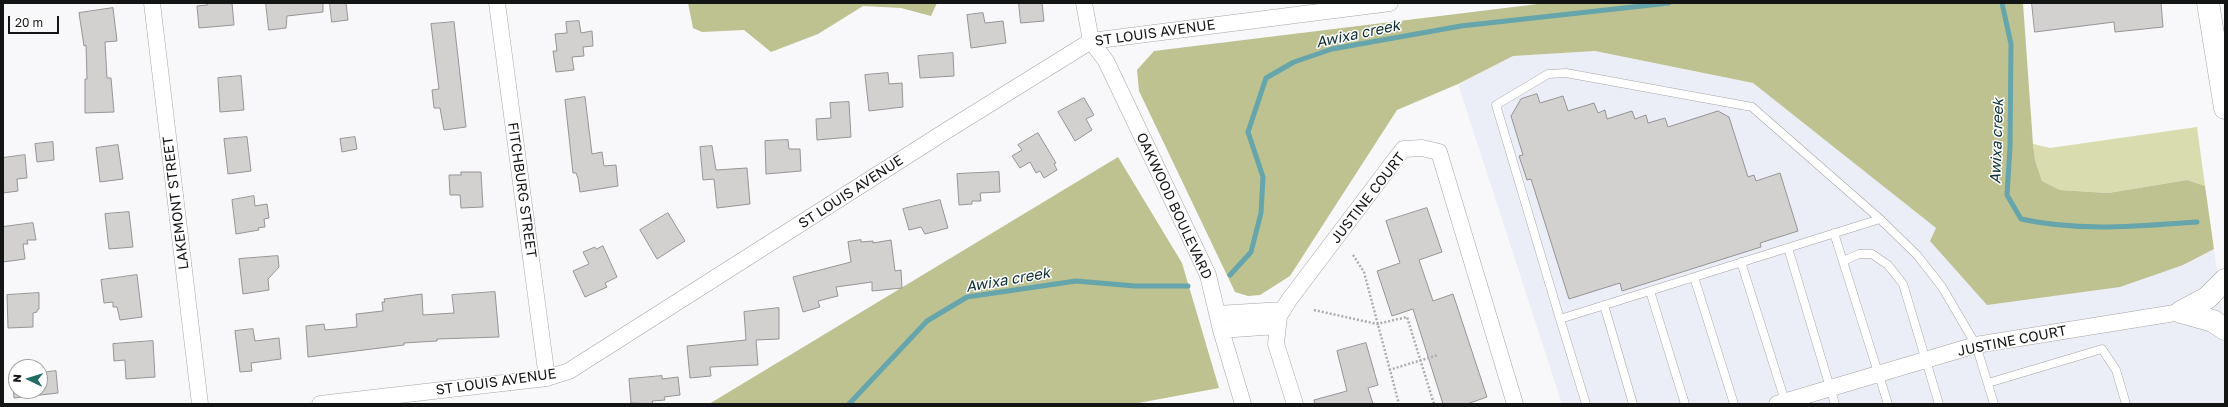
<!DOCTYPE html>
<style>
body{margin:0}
#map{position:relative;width:2228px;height:407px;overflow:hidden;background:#f8f8fa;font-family:"Golos Text",sans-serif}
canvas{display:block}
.frame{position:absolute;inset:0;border:4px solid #131414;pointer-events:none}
.north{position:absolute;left:8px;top:359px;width:40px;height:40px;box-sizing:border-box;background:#fff;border:1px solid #a1a1a1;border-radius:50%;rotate:274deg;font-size:11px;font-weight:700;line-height:16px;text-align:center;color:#131414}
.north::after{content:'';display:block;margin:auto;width:14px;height:18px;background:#226c66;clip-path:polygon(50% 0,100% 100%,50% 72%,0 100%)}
.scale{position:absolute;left:8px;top:16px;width:51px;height:18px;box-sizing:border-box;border:2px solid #131414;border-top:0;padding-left:5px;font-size:12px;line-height:14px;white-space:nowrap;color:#131414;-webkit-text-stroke:3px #fff;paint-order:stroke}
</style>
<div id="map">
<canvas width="2228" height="407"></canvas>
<div class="frame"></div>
<div class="north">N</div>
<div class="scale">20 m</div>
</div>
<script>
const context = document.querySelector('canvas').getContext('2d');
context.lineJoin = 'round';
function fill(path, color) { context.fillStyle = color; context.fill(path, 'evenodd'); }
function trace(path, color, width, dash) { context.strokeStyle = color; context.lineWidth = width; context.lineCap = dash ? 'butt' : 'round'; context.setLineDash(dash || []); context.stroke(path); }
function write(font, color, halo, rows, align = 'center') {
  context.font = font + ' "Golos Text",sans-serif'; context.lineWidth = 3; context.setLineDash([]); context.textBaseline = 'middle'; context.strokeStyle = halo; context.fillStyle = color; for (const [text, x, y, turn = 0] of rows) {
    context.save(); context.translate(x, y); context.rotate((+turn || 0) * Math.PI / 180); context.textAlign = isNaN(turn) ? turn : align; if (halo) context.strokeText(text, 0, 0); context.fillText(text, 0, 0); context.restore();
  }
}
fill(new Path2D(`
 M1595,51L1753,83L1936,228L2183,265L2214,249L2225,333V404H1562L1458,84L1512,56Z`), '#eceef7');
fill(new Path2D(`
 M2197,127L2205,186L2187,180L2108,193L2060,190L2042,181L2035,160L2033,144L2050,148Z`), '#d8dcae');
fill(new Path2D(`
 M688,3H937L931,16L901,8L863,6L818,34L771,52L744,30L702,32L693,28Z
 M1546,3H2023L2033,144L2035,160L2042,181L2060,190L2108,193L2187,180L2205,186L2214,249L2183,265L2120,287L1987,305L1930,241L1936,228L1753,83L1595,51L1513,56L1458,84L1397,110L1290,276L1260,295L1248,296L1235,292L1139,91L1137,70L1154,51Z
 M1118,157L1182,263L1219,388L1133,404H709Z`), '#bdc290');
trace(new Path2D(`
 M2002,3L2011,44L2010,147L2007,195L2021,219C2080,232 2138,226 2197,222
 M1230,275L1251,252L1261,213L1263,177L1248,132L1266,78L1294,62L1332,49L1461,26L1669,3
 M849,404L927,321L967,297L1076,281L1135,286H1188`), '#65a5ab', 5);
const building = new Path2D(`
 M207,3H232L234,25L199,28L197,6L207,5Z
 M266,3H323V12L287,16L286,28L269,30Z
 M330,3H346L348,20L332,22Z
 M1019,3H1042L1044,21L1021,23Z
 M2032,3H2161L2163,27L2115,32L2114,22L2035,32Z
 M113,8L117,41L105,42L107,78H111L114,112L85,113V79H87L86,45L84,46L79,13Z
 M983,13L985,23L1003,21L1006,43L971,48L967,15Z
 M579,21L581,33L592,31L593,46L583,47L584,56L572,57L574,70L556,72L553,51H557L555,34L567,33L566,22Z
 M454,22L466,127L444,130L440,108H434L432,90L439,89L431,24Z
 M953,53L954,76L920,78L918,56Z
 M888,73L889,84L902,83L903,107L869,111L865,75Z
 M241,76L244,110L220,112L218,78Z
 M1537,94L1540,103L1563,96L1568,111L1594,103L1598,113L1605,110L1607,119L1632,111L1635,119L1646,115L1648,123L1665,118L1668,127L1718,111L1729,117L1748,177L1754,175L1756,181L1780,173L1798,231L1760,243L1761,247L1622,291L1620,283L1569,299L1531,179L1527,180L1519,156L1523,155L1511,116L1521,99Z
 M585,97L592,154L602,152L604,166L616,165L618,186L580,192L578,178L576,173H573L565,100Z
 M1084,98L1094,115L1086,119L1092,130L1075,141L1058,112Z
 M849,102L851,137L817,140L816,119L831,118L830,103Z
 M1038,133L1056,163L1054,164L1057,170L1044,178L1040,171L1036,173L1030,162L1020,168L1012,156L1022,150L1018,145Z
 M247,137L251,171L228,174L224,139Z
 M355,137L357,149L342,152L340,139Z
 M788,140L789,149H800L801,171L766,174L765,141Z
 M53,142L54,160L37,162L35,144Z
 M118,145L123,179L100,182L96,148Z
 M712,146L716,170L747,168L750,204L717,208L714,179L703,180L700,147Z
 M25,155L27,178L17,179L18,191L3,193V158Z
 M461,172H481L483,207L461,208L460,195H450L449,175H461Z
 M999,172L1000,192L980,193L981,201H972V204L959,205L957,174Z
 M254,196L255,206L267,204L269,218L264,219L265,227L258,228L259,230L236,234L232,200Z
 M940,200L948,228L925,234L921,227L909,230L903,209Z
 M1427,208L1442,252L1419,260L1433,301L1453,294L1487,397L1467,404H1443L1413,309L1392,316L1377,271L1400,263L1386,221Z
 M129,212L133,247L109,249L105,214Z
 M668,213L685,241L657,259L640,230Z
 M33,223L36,240H27L28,244H23L25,259L3,262V227Z
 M861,240V242L873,241V243L891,240L895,271L901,270L902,288L872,291V282L836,287L838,296L818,301L820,307L803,312L793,277L851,262L848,242Z
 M603,246L617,277L605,283L607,287L585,297L573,271L589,264L583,252L595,247L596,249Z
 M278,256L279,267L268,279L269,290L243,294L239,259Z
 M137,275L142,317L120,320L117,307H113V302L104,303L101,280Z
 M495,292L499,337L437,339V341L404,343V345L308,357L306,326L324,324L325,330L357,327L356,314L383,311L382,302H385L384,299L422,294L423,315L454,313L452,295Z
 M39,293V309L37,310V312L33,313V327L8,328L7,295Z
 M779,308V339L756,340L758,365L710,367L711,376L690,378L687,346L746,340L744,312Z
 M253,329L255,341L279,338L281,359L251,363L252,371L240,372L235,331Z
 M153,341L155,377L126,379L125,360L114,361L113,344Z
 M1366,343L1378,385L1368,388L1373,404H1315L1314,400L1347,391L1337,351Z
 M56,371L58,393L14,398L12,376H16V391H40V373Z
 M662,376V379L678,377L680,395L664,397L665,400L652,401L653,404L631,403L629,379Z`);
fill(building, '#d2d1d0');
trace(building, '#969494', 1);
const service = new Path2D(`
 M1834,233L1888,404
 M1788,248L1835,404
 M1843,261L1859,254H1872L1888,265L1903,284L1939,404
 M1741,262L1786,404
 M1694,277L1734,404
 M1650,291L1685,404
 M1604,305L1633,404
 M1560,319L1496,105L1548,74L1566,73L1752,107L1880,219
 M1988,383L2102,349L2116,370L2126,404
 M1586,404L1560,319L1880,219L1917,255L1942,287L1976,345L1994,404`);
const minor = new Path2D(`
 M152,3L200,404
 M497,3L547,378
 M1084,3L1091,41L1106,61L1208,275L1221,330L1243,404
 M1217,314L1283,310
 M1221,330L1277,326
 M320,404L547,378L569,371L946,131L1091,41L1390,3
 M1295,404L1276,344L1279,316L1289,300L1403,149L1422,148L1439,152L1515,404
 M1777,404L1976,345L2181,312`);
const secondary = new Path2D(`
 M2208,3L2225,108
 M2181,312L2207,298L2225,280
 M2181,312L2213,321L2225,329`);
trace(service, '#a5a5a7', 9);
trace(minor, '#a5a5a7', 17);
trace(secondary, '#a5a5a7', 23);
trace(new Path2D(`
 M1353,255L1364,272L1399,404
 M1314,310L1377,324L1407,317L1434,404
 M1389,370L1438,355`), '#adadae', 2.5, [2, 2]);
trace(service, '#fff', 8);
trace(minor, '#fff', 16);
trace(secondary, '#fff', 22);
write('14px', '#131414', '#fff', [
 ["ST LOUIS AVENUE",1155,33,-8],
 ["FITCHBURG STREET",522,190,82],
 ["ST LOUIS AVENUE",851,192,-33],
 ["JUSTINE COURT",1368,198,-52],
 ["LAKEMONT STREET",176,203,-97],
 ["OAKWOOD BOULEVARD",1174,206,65],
 ["JUSTINE COURT",2012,341,-11],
 ["ST LOUIS AVENUE",496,382,-8]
]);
write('italic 15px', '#0d2f32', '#fff', [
 ["Awixa creek",1358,34,-12],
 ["Awixa creek",1997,141,-88],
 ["Awixa creek",1008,280,-10]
]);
</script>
